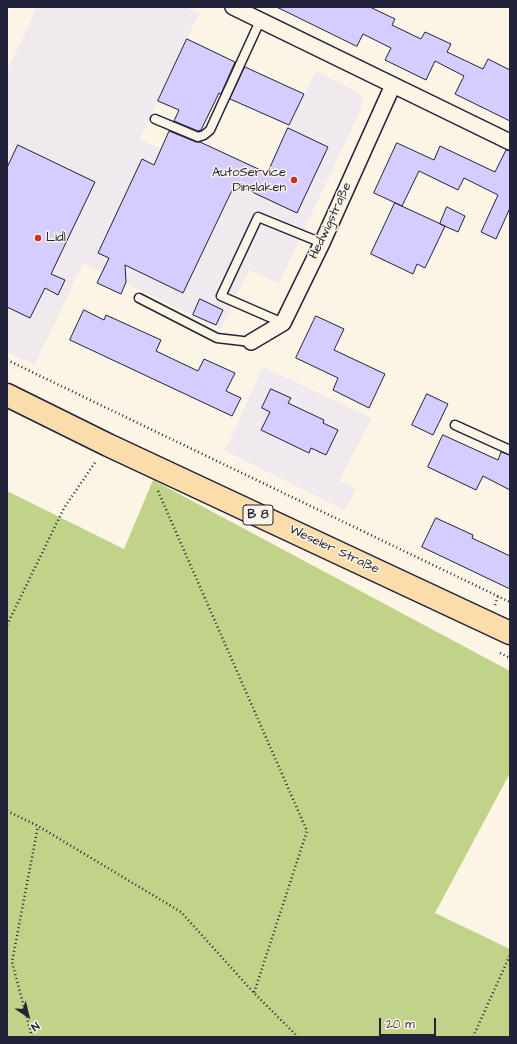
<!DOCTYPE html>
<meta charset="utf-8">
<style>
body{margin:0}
#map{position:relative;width:517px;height:1044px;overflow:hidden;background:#fcf5e5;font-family:"Architects Daughter",sans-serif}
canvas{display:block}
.frame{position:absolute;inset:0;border:8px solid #22223b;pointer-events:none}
.north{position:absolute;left:8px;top:996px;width:40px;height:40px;-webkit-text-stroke:3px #fcf5e5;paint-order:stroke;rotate:145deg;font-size:11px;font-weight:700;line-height:16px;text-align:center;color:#22223b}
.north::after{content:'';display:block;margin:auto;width:14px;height:18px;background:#22223b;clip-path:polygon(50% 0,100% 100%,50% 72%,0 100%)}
.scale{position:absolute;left:379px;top:1018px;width:57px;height:18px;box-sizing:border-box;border:2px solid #22223b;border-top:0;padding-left:5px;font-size:12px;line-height:14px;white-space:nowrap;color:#22223b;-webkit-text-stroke:3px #fcf5e5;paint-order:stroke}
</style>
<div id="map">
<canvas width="517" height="1044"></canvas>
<div class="frame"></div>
<div class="north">N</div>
<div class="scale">20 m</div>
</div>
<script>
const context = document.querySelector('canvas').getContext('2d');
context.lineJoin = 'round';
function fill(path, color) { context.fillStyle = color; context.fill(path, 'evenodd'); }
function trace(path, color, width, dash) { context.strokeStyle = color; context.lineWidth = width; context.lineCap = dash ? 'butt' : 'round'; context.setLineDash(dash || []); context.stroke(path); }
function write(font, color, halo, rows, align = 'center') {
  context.font = font + ' "Architects Daughter",sans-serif'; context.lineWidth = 3; context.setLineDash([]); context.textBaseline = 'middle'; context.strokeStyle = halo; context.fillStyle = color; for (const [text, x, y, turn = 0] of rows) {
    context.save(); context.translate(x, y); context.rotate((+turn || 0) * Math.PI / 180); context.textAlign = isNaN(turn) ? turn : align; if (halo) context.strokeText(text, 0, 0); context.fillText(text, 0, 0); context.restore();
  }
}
fill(new Path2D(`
 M37,7H186L199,13L140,139L257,194L306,90L316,71L358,92L363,101L359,113L279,283L249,270L221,329L83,263L35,365L7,352V71Z
 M263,367L372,418L339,480L356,489L345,510L225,451Z`), '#f0e9ed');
fill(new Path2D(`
 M153,480L510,671V773L435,913L510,949V1037H7V491L124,549Z`), '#c1d388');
const building = new Path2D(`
 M277,7H370L395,19L392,25L421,39L425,32L451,44L447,52L483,69L488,59L510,70V121L455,94L464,76L435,61L426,80L385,60L391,48L363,34L357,46Z
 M187,39L235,62L221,94L219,93L201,130L198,131L174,121L179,110L158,101Z
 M245,67L304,94L289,125L230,99Z
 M288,128L328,147L297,213L235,184L183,293L125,265L126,282L121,294L97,283L109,258L98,253L142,159L154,165L169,131L196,142H200L267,173Z
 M397,143L434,160L440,146L495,172L506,150L510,151V208L496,239L481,232L498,195L464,178L458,190L419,171L402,206L374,193Z
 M18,145L95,182L51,274L65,280L58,295L45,288L30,318L7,307V168Z
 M395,203L445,226L425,268L417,264L413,274L371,254Z
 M447,207L465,216L458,232L440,224Z
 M200,299L223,310L216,325L193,315Z
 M84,310L104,320L106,315L161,340L156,351L198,371L204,359L235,373L226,391L241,398L232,416L70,340Z
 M316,316L344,329L334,350L385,374L369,408L333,390L338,378L296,358Z
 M271,389L291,398L288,403L324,420L323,423L338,430L326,455L311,448L309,453L261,430L270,412L262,408Z
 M427,394L448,404L433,435L412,425Z
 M443,435L498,460L501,452L510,455V490L483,476L476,490L428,467Z
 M436,518L473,535L472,538L510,556V589L422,547Z`);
fill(building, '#d5ccff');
trace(building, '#22223b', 1);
const service = new Path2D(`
 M155,119L198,137L204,135L210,130L260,21
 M139,298L217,338L251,342
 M283,323L221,296L258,217L322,243
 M455,425L510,450`);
const minor = new Path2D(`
 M233,7L510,142
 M251,342L283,323L322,243L393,85`);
const primary = new Path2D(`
 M7,395L108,445L510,633`);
trace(service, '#22223b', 11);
trace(minor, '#22223b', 18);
trace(primary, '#22223b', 25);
trace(new Path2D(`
 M7,360L510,602
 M158,491L307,831L254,993
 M495,605L498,596
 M7,625L64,508L96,461
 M500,653L510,658
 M7,811L38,826L181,912L254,993L298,1037
 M32,1037L12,962L38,826
 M473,1037L510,955`), '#22223b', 2.5, [1, 3]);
trace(service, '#fcf5e5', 8);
trace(minor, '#fcf5e5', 15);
trace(primary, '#faddab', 22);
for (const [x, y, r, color] of [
 [294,180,4,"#c8321e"],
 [38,238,4,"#c8321e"]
]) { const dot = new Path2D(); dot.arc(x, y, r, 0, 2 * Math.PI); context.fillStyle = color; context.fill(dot); trace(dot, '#fcf5e5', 1.5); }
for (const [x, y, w] of [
 [258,515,30]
]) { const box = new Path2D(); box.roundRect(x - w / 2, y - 10, w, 20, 3); context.fillStyle = '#fcf5e5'; context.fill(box); trace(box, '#22223b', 1); }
write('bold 12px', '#22223b', null, [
 ["B 8",258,515]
]);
write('13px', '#22223b', '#fcf5e5', [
 ["AutoService",286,173],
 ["Dinslaken",286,188],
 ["Lidl",46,238,"left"]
], 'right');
write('13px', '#22223b', '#fcf5e5', [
 ["Hedwigstraße",331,221,-65],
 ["Weseler Straße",334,550,25]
]);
</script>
